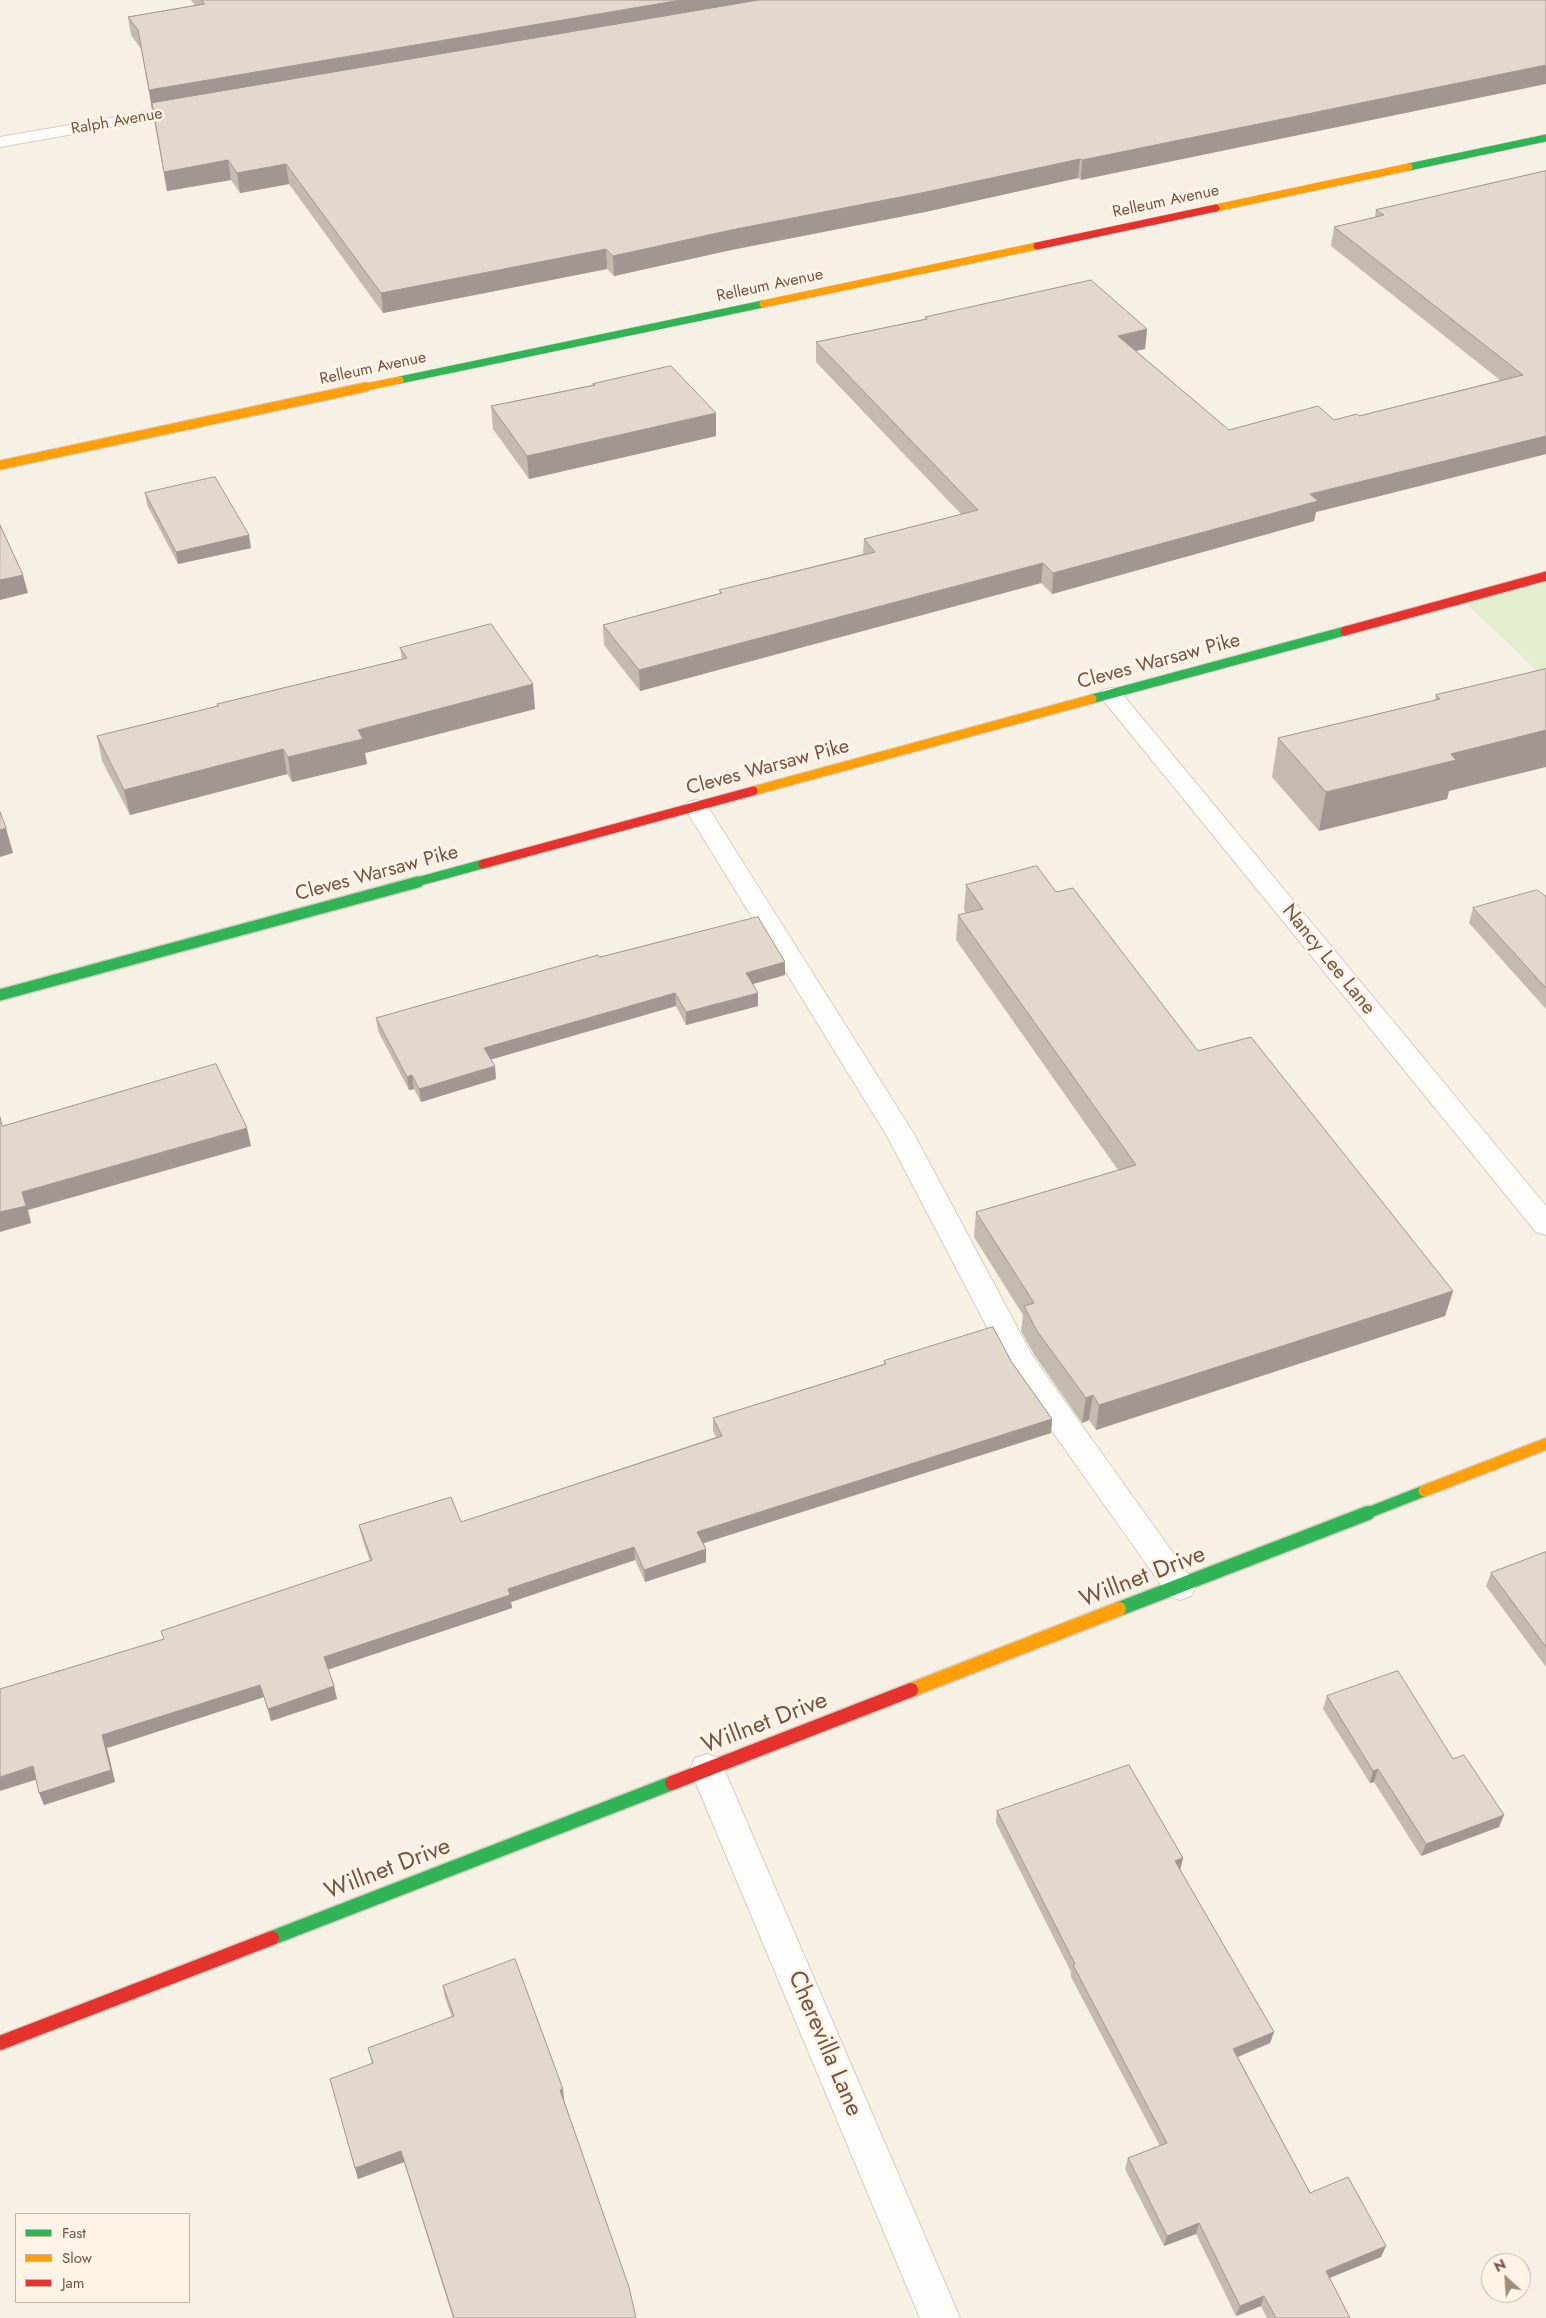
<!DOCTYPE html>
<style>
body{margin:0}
#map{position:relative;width:1546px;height:2318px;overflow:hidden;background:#f7f0e5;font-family:Jost,sans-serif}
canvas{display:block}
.legend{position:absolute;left:15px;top:2213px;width:175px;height:90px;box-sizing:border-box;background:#fff4e6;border:1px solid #c8b4a5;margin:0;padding:6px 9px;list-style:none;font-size:15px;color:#765444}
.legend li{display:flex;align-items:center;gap:10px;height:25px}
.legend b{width:25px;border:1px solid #c8b4a5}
.north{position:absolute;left:1481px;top:2253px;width:50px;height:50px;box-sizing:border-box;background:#fff4e6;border:1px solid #c8b4a5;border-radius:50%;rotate:334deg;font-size:14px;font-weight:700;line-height:20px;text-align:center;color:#765444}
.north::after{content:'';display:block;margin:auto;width:18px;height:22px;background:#a38b7c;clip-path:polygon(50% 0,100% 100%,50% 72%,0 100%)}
</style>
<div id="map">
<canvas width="1546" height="2318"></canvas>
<ul class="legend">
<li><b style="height:6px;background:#30b455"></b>Fast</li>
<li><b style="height:6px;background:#ff9f0a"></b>Slow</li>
<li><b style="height:6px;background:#e5322d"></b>Jam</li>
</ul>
<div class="north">N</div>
</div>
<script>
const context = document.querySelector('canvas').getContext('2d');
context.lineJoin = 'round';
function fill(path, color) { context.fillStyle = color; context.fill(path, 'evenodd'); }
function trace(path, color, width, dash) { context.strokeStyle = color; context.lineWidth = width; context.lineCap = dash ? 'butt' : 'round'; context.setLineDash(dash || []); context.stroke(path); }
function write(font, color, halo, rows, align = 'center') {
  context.font = font + ' Jost,sans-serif'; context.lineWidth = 5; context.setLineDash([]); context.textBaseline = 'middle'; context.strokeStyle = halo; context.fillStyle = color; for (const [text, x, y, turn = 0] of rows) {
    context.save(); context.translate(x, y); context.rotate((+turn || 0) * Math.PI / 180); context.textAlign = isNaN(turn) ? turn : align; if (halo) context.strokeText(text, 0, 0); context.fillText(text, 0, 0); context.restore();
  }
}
fill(new Path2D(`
 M1546,576V680L1462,599Z`), '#e2eece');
const lane = new Path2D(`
 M696,800L704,802L708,807L914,1134L1033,1357L1191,1578L1196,1587L1191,1596L1180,1600L1169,1596L1011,1373L887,1136L684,807L688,802Z`);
const street = new Path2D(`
 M191,104L197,106L199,109L197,112L0,147V137Z
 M1111,688L1119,690L1546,1206V1235L1536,1232L1103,700L1100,695L1103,690Z
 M707,1754L719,1758L724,1769L960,2318H920L690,1769L695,1758Z`);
const fastFar3 = new Path2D(`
 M1409,167L1546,138
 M400,380L763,304`);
const fastFar2 = new Path2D(`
 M1092,699L1345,631
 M413,883L483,864`);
const fastFar1 = new Path2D(`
 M0,995L418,882
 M1365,1514L1424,1491`);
const fast = new Path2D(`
 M1119,1609L1368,1513
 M272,1938L672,1783`);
const slowFar3 = new Path2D(`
 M1216,208L1409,167
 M763,304L1037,246
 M361,388L400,380`);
const slowFar2 = new Path2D(`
 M0,465L366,387
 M753,791L1092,699`);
const slowFar1 = new Path2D(`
 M1424,1491L1546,1444`);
const slow = new Path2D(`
 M911,1690L1119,1609`);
const jamFar2 = new Path2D(`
 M1037,246L1216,208`);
const jamFar1 = new Path2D(`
 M1345,631L1546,576
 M483,864L753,791`);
const jam = new Path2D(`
 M672,1783L911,1690
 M0,2043L272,1938`);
trace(lane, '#d8cdc3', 2);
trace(street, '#d8cdc3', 2);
trace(fastFar3, '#d9cdc4', 8);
trace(fastFar2, '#d9cdc4', 11);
trace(fastFar1, '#d9cdc4', 14);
trace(fast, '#d9cdc4', 17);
trace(slowFar3, '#d9cdc4', 8);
trace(slowFar2, '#d9cdc4', 11);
trace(slowFar1, '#d9cdc4', 14);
trace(slow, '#d9cdc4', 17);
trace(jamFar2, '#d9cdc4', 8);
trace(jamFar1, '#d9cdc4', 11);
trace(jam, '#d9cdc4', 17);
fill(lane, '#fefdfb');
fill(street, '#fefdfb');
trace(fastFar3, '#30b455', 7);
trace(fastFar2, '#30b455', 9);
trace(fastFar1, '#30b455', 11);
trace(fast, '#30b455', 14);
trace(slowFar3, '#ff9f0a', 7);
trace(slowFar2, '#ff9f0a', 9);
trace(slowFar1, '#ff9f0a', 11);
trace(slow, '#ff9f0a', 14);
trace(jamFar2, '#e5322d', 7);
trace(jamFar1, '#e5322d', 9);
trace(jam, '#e5322d', 14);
fill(new Path2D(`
 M191,0H1546L1081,180L1078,178L925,212L731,250L614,276L607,269L383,313L289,184L240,193L231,180L167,191L141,49L131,35L128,17L195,5Z
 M1546,171V454L1316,512L1314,521L1052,594L1041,583L640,691L604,645L603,625L720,593L719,590L863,554L864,539L961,514L816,362V342L925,319V317L1147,329L1145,349L1136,351L1229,430L1334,420L1359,416L1500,380L1331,246L1334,227L1375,217L1376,210Z
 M593,384L716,436L529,479L493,429L491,406L593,385Z
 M145,493L251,548L178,564L147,505Z
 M400,648L535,709L365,753L367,764L292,782L287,774L130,815L102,761L97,736L218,706L217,704L402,659Z
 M1546,669L1449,791L1447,799L1319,831L1272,777L1278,738L1435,700L1436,695Z
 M966,885L1056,892L1198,1051L1453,1291L1445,1316L1096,1430L1089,1420L1082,1423L1035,1356L1021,1331L1023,1315L974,1237L976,1212L1118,1170L956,940L958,915L966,913L964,910Z
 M1545,896H1546V1009L1469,923L1473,908Z
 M599,957L785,962V975L752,984L758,993V1006L686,1025L676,1006L491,1059L496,1079L421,1102L414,1089L409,1090L378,1031L376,1018Z
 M884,1361H1011L1052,1419L1051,1433L703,1543L706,1549V1562L645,1582L635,1560L511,1602L512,1608L328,1669L334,1686L337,1699L271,1721L264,1697L107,1748L115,1782L44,1805L36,1779L164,1639L370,1561L362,1538L359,1525L461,1522L716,1437L713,1431V1418L884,1364Z
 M1546,1552V1667L1486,1586L1491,1573Z
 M1327,1696L1453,1759L1499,1827L1421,1856L1374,1782L1370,1783L1323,1709Z
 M997,1811L1183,1858L1180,1870L1274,2032L1270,2043L1238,2057L1310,2193L1381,2257L1329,2278L1350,2318H1267L1261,2306L1236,2316L1196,2234L1164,2246L1125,2169L1128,2158L1160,2146L1071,1977V1972L996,1823Z
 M443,1986L564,2100L636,2318H453L404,2162L358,2179L330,2079L372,2064L368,2048L452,2017L445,1998Z`), '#c3bab0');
fill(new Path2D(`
 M681,0H789L152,109L149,90Z
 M1546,65V84L1081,180L1082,160Z
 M1080,159L1078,178L925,212L731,250L614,276L613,256L731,230Z
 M228,160L231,180L167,191L164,172Z
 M286,164L289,184L240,193L237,173Z
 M606,249L607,269L383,313L381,293Z
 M1147,329L1145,349L1116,355L1118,336Z
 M716,413V436L529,479L527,456Z
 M1546,436V454L1316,512L1314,521L1052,594L1053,573L1310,494Z
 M249,535L251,548L178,564L176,552Z
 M1043,563L1041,583L640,691L639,670Z
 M23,575L28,593L0,600V580Z
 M533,684L535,709L365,753L367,764L292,782L288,757L358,730Z
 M1546,730V767L1449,791L1447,799L1319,831L1326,792L1451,754Z
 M283,749L287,774L130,815L124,790Z
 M6,828L13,853L0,857V830Z
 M785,962V975L746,986V973Z
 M675,993L676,1006L486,1061L484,1048Z
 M758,993V1006L686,1025V1012Z
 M495,1066L496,1079L421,1102L419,1089Z
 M412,1075L414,1089L409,1090L407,1077Z
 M247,1128L251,1146L28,1210L31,1223L0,1232V1212L22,1192Z
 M1453,1291L1445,1316L1096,1430L1099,1405Z
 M1093,1395L1089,1420L1082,1423L1086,1398Z
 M1052,1419L1051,1433L698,1545L697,1532Z
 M634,1547L635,1560L511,1602L512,1608L327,1670L324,1657L508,1589Z
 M706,1549V1562L645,1582L644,1570Z
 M260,1685L264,1697L107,1748L115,1782L44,1805L39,1793L102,1735Z
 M334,1686L337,1699L271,1721L268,1709Z
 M33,1766L38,1779L0,1791V1777Z
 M1378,1769L1374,1782L1370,1783L1373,1771Z
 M1504,1815L1499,1827L1421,1856L1426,1844Z
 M1183,1858L1180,1870L1175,1861Z
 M1274,2032L1270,2043L1230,2060L1233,2049Z
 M563,2089L564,2100L561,2102L560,2090Z
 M401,2151L404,2162L358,2179L355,2168Z
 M1199,2223L1196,2234L1164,2246L1167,2236Z
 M1386,2246L1381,2257L1322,2281L1326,2271Z
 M1264,2296L1261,2306L1236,2316L1240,2306Z`), '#9f9790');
const building = new Path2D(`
 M202,0H681L149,90L138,30L128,17L204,4Z
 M759,0H1546V65L1082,160L1080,159L926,192L731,230L613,256L606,249L381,293L286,164L237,173L228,160L164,172L152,103Z
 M1546,171V436L1310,494L1318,501L1053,573L1043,563L639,670L603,625L722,593L719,590L875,552L864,539L978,510L816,342L927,319L925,317L1091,280L1147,329L1118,336L1229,430L1318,406L1334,420L1357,414L1359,416L1523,375L1334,227L1384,215L1376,210Z
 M671,366L716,413L527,456L491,406L595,385L593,384Z
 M215,477L249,535L176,552L145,493Z
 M0,525L23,575L0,580Z
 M491,624L533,684L358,730L363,739L288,757L283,749L124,790L97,736L218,706L217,704L407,658L400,648Z
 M1546,669V730L1451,754L1456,760L1326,792L1278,738L1440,699L1436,695Z
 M0,812L6,828L0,830Z
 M1037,866L1056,892L1073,888L1198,1051L1251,1037L1453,1291L1099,1405L1093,1395L1086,1398L1037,1331L1024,1306L1034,1303L976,1212L1136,1165L958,915L983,909L966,885Z
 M1537,890L1545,896H1546V988L1473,908Z
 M758,917L785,962L746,973L758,993L686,1012L675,993L484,1048L495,1066L419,1089L412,1075L407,1077L376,1018L598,955L599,957Z
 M216,1064L247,1128L22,1192L26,1206L0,1212V1117L2,1126Z
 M993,1327L1011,1361L1052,1419L697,1532L706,1549L644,1570L634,1547L508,1589L510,1595L324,1657L334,1686L268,1709L260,1685L102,1735L111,1770L39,1793L33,1766L0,1777V1689L164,1639L161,1631L372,1560L359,1525L451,1497L461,1522L722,1436L713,1418L886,1364L884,1361Z
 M1546,1552V1647L1491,1573Z
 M1398,1671L1453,1759L1464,1755L1504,1815L1426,1844L1378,1769L1373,1771L1327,1696Z
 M1129,1765L1183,1858L1175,1861L1274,2032L1233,2049L1310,2193L1348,2177L1386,2246L1326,2271L1350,2318H1276L1264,2296L1240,2306L1199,2223L1167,2236L1128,2158L1167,2143L1073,1965L1075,1964L997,1811Z
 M515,1959L563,2089L560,2090L629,2287L636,2318H454L401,2151L355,2168L330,2079L373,2063L368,2048L454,2016L443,1986Z`);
fill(building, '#e3d8cd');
trace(building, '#9f9790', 1);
write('16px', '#765444', '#fff4e6', [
 ["Ralph Avenue",117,122,-10],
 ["Relleum Avenue",1166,202,-12],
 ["Relleum Avenue",770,286,-12],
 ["Relleum Avenue",373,369,-12]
]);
write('20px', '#765444', '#fff4e6', [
 ["Cleves Warsaw Pike",1159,662,-15],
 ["Cleves Warsaw Pike",768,768,-15],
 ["Cleves Warsaw Pike",377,874,-15],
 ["Nancy Lee Lane",1328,960,51]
]);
write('24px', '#765444', '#fff4e6', [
 ["Willnet Drive",1143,1578,-21],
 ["Willnet Drive",765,1724,-21],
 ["Willnet Drive",388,1870,-21],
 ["Cherevilla Lane",824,2044,67]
]);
</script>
